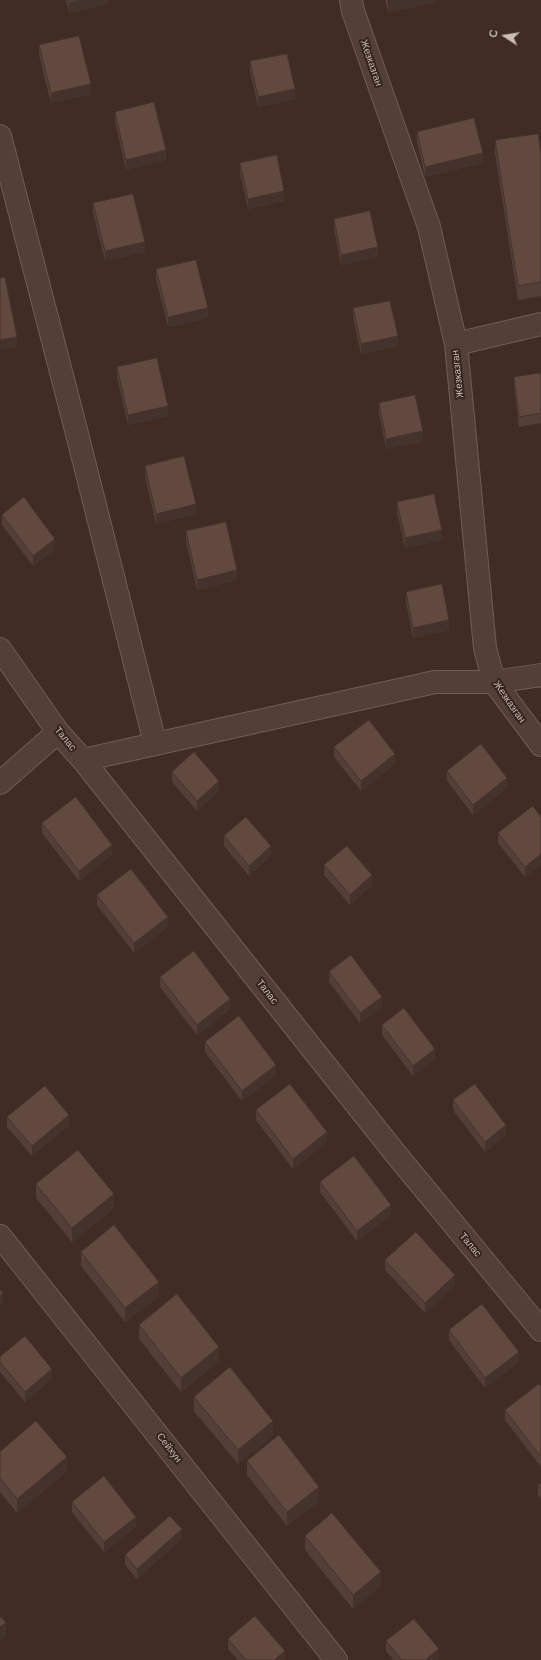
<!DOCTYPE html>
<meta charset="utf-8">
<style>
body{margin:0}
#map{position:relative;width:541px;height:1660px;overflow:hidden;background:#412c24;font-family:Arial,sans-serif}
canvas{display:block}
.north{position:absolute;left:485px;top:16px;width:40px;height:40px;-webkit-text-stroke:3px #36241d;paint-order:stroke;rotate:282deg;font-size:11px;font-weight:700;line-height:16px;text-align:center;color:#cbbcb5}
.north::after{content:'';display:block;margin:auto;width:14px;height:18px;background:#cbbcb5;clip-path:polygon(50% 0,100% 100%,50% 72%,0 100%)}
</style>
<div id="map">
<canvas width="541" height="1660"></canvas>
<div class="north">С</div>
</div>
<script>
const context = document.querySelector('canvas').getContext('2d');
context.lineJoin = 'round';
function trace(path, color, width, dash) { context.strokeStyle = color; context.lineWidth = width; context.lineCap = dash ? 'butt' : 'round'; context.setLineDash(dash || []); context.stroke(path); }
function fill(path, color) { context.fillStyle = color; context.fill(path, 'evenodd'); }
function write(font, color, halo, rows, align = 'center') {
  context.font = font + ' Arial,sans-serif'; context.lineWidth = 4; context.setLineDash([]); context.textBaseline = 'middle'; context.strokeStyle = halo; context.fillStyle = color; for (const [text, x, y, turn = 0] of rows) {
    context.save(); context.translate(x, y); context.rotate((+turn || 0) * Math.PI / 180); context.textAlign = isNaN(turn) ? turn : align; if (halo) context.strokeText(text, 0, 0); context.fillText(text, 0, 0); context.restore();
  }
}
const street = new Path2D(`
 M351,0L353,11L429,227L456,344L485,648L494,682L541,745
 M0,136L74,422L155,743
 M456,344L541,324
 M0,649L58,732L83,760L395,1153L541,1330
 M83,760L435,682H494L541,675
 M0,783L58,732
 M0,1236L336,1660`);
trace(street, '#6e5d56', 24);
trace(street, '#513f38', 22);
fill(new Path2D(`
 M66,0H109V3L69,13Z
 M385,0H434V2L388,13Z
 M39,45L91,94L51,103L39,55Z
 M250,61L295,99L258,107L250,71Z
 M115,112L166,160L126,170L115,122Z
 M417,132L483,163L425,177L417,142Z
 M495,140L541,154V296L518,300L495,154Z
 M240,163L284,201L248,209L240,173Z
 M93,203L145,252L105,261L93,213Z
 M334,219L378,257L341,265L334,229Z
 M156,269L208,318L168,327L156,279Z
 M353,308L398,346L361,354L353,318Z
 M117,367L168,416L128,425L117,377Z
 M541,373V423L519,427L514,387V377Z
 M379,403L423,441L386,449L379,413Z
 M145,466L196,514L156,524L145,476Z
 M397,502L442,540L405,548L397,512Z
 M2,515L55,549L33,566L2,525Z
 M186,531L237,580L197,590L186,541Z
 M406,592L449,630L413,638L406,602Z
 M334,747L395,764L361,791L334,757Z
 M447,771L507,788L473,815L447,781Z
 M172,772L219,791L197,811L172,782Z
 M541,817V864L525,877L498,843V833Z
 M42,823L112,855L79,881L42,833Z
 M224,836L271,856L249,876L224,846Z
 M324,865L372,885L350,905L324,875Z
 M97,895L168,927L134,953L97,905Z
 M329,972L382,1007L360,1023L329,982Z
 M160,977L230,1009L197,1035L160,987Z
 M382,1025L435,1059L413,1076L382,1035Z
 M205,1042L276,1075L242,1101L205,1052Z
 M453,1100L506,1135L485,1152L453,1110Z
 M256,1110L327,1142L293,1169L256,1120Z
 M7,1117L69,1125L32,1156L7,1127Z
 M320,1182L391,1215L357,1241L320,1192Z
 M36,1184L114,1208L72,1242L36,1198Z
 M81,1252L159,1296L125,1322L81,1266Z
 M385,1260L455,1285L425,1313L385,1270Z
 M139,1325L219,1361L181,1392L139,1339Z
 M449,1330L519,1362L485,1388L449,1340Z
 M0,1357L52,1379L25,1402L0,1372Z
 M541,1387V1467L505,1420V1410Z
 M194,1397L273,1435L238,1464L194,1411Z
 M0,1452L67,1471L17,1513L0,1492Z
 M247,1461L319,1501L287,1526L247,1475Z
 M541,1483V1499L538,1495V1485Z
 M72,1502L136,1527L104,1552L72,1512Z
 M305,1536L381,1586L353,1609L305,1550Z
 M182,1539L137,1579L125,1565V1555Z
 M228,1639L285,1660H238L228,1649Z
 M386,1641L439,1659L438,1660H394L386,1651Z`), '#533f37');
fill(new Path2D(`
 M81,0H109V3L69,13V3Z
 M388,0H434V2L388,13Z
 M91,84V94L51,103V93Z
 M295,89V99L258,107V97Z
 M166,150V160L126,170V160Z
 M483,153V163L425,177V167Z
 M284,191V201L248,209V199Z
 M145,242V252L105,261V251Z
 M378,247V257L341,265V255Z
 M208,308V318L168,327V317Z
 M398,336V346L361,354V344Z
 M17,337V347L0,350V340Z
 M168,406V416L128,425V415Z
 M423,431V441L386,449V439Z
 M196,504V514L156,524V514Z
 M442,530V540L405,548V538Z
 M55,539V549L33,566V556Z
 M237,570V580L197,590V580Z
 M449,620V630L413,638V628Z
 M395,754V764L361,791V781Z
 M507,778V788L473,815V805Z
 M219,781V791L197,811V801Z
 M112,845V855L79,881V871Z
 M271,846V856L249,876V866Z
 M541,854V864L525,877V867Z
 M372,875V885L350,905V895Z
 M168,917V927L134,953V943Z
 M382,997V1007L360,1023V1013Z
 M230,999V1009L197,1035V1025Z
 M435,1049V1059L413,1076V1066Z
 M276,1065V1075L242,1101V1091Z
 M69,1115V1125L32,1156V1146Z
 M506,1125V1135L485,1152V1142Z
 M327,1132V1142L293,1169V1159Z
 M114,1194V1208L72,1242V1228Z
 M391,1205V1215L357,1241V1231Z
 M455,1275V1285L425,1313V1303Z
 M159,1282V1296L125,1322V1308Z
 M3,1293V1303L0,1306V1296Z
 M219,1347V1361L181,1392V1378Z
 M519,1352V1362L485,1388V1378Z
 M52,1369V1379L25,1402V1392Z
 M273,1421V1435L238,1464V1450Z
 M67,1457V1471L17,1513V1499Z
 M319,1487V1501L287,1526V1512Z
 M136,1517V1527L104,1552V1542Z
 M182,1529V1539L137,1579V1569Z
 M381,1572V1586L353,1609V1595Z
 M6,1623V1637L0,1641V1627Z
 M439,1649V1659L438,1660H425Z
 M285,1651V1660H274Z`), '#44332d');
const building = new Path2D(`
 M69,0H81L69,3Z
 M79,36L91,84L51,93L39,45Z
 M287,54L295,89L258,97L250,61Z
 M154,102L166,150L126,160L115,112Z
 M474,118L483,153L425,167L417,132Z
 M538,134L541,154V282L518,286L495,140Z
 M277,155L284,191L248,199L240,163Z
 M133,194L145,242L105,251L93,203Z
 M370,211L378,247L341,255L334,219Z
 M196,260L208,308L168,317L156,269Z
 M5,277L17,337L0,340V278Z
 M390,301L398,336L361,344L353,308Z
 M157,358L168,406L128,415L117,367Z
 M541,373V413L519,417L514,377Z
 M415,395L423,431L386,439L379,403Z
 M184,456L196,504L156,514L145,466Z
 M434,494L442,530L405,538L397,502Z
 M24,497L55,539L33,556L2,515Z
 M226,522L237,570L197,580L186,531Z
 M442,584L449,620L413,628L406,592Z
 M369,720L395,754L361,781L334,747Z
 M481,744L507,778L473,805L447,771Z
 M194,752L219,781L197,801L172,772Z
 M76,797L112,845L79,871L42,823Z
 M533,806L541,817V854L525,867L498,833Z
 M246,817L271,846L249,866L224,836Z
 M347,846L372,875L350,895L324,865Z
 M131,869L168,917L134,943L97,895Z
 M194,951L230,999L197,1025L160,977Z
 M351,955L382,997L360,1013L329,972Z
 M404,1008L435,1049L413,1066L382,1025Z
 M239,1016L276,1065L242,1091L205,1042Z
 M290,1084L327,1132L293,1159L256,1110Z
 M475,1084L506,1125L485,1142L453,1100Z
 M45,1086L69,1115L32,1146L7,1117Z
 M78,1150L114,1194L72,1228L36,1184Z
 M354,1156L391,1205L357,1231L320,1182Z
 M114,1225L159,1282L125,1308L81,1252Z
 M416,1232L455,1275L425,1303L385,1260Z
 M0,1289L3,1293L0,1296Z
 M177,1294L219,1347L181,1378L139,1325Z
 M482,1304L519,1352L485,1378L449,1330Z
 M25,1336L52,1369L25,1392L0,1362V1357Z
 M230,1367L273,1421L238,1450L194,1397Z
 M539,1384L541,1387V1457L505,1410Z
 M36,1421L67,1457L17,1499L0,1478V1452Z
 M279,1435L319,1487L287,1512L247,1461Z
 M104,1476L136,1517L104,1542L72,1502Z
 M541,1483V1489L538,1485Z
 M332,1513L381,1572L353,1595L305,1536Z
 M170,1516L182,1529L137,1569L125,1555Z
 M0,1616L6,1623L0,1627Z
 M255,1616L285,1651L274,1660H246L228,1639Z
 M414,1619L439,1649L425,1660H402L386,1641Z`);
fill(building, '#614940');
trace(building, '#44332d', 1);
write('10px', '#cbbcb5', '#36241d', [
 ["Жезказган",371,63,71],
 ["Жезказган",458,374,-96],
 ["Жезказган",509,702,55],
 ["Талас",65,739,50],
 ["Талас",267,992,52],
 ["Талас",470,1245,50],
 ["Сейхун",169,1448,52]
]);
</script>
